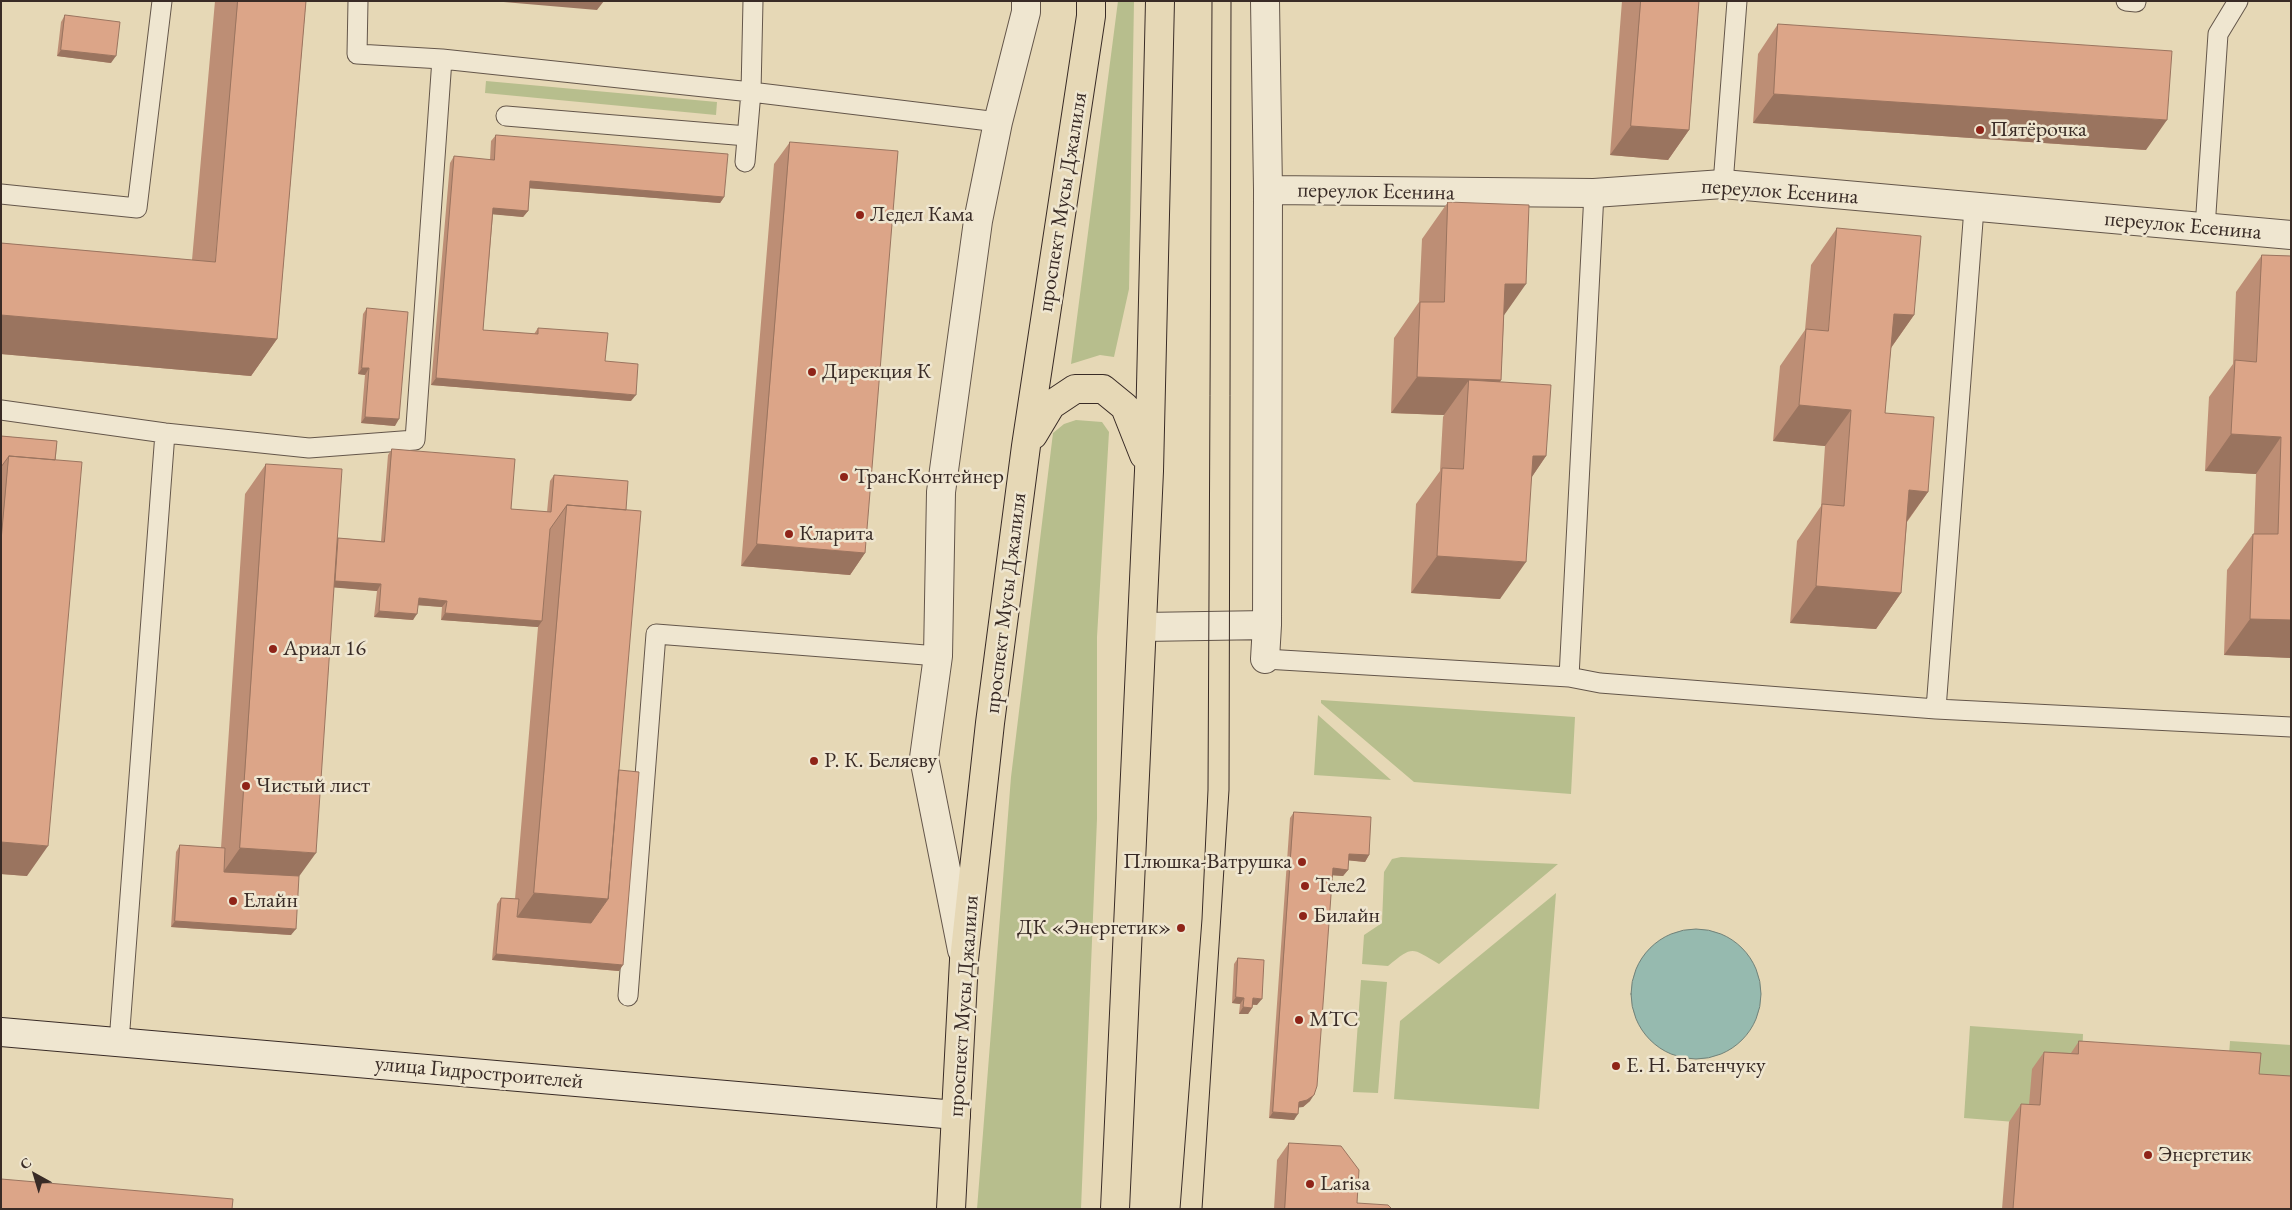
<!DOCTYPE html>
<meta charset="utf-8">
<style>
body{margin:0}
#map{position:relative;width:2292px;height:1210px;overflow:hidden;background:#e6d8b6;font-family:"EB Garamond",serif}
canvas{display:block}
.frame{position:absolute;inset:0;border:2px solid #392b26;pointer-events:none}
.north{position:absolute;left:10px;top:1150px;width:50px;height:50px;-webkit-text-stroke:4px #efe6d0;paint-order:stroke;rotate:321deg;font-size:14px;font-weight:700;line-height:20px;text-align:center;color:#392b26}
.north::after{content:'';display:block;margin:auto;width:18px;height:22px;background:#392b26;clip-path:polygon(50% 0,100% 100%,50% 72%,0 100%)}
</style>
<div id="map">
<canvas width="2292" height="1210"></canvas>
<div class="frame"></div>
<div class="north">С</div>
</div>
<script>
const context = document.querySelector('canvas').getContext('2d');
context.lineJoin = 'round';
function fill(path, color) { context.fillStyle = color; context.fill(path, 'evenodd'); }
function trace(path, color, width, dash) { context.strokeStyle = color; context.lineWidth = width; context.lineCap = dash ? 'butt' : 'round'; context.setLineDash(dash || []); context.stroke(path); }
function write(font, color, halo, rows, align = 'center') {
  context.font = font + ' "EB Garamond",serif'; context.lineWidth = 5; context.setLineDash([]); context.textBaseline = 'middle'; context.strokeStyle = halo; context.fillStyle = color; for (const [text, x, y, turn = 0] of rows) {
    context.save(); context.translate(x, y); context.rotate((+turn || 0) * Math.PI / 180); context.textAlign = isNaN(turn) ? turn : align; if (halo) context.strokeText(text, 0, 0); context.fillText(text, 0, 0); context.restore();
  }
}
fill(new Path2D(`
 M1118,1H1134L1129,289L1114,357L1100,355L1071,364Z
 M486,81L717,102L716,115L485,93Z
 M1076,420L1102,422L1109,432L1097,637V819L1081,1209H977L1011,777L1053,433L1064,424Z
 M1321,700L1575,717L1571,794L1414,782L1321,703Z
 M1318,715L1391,780L1314,775Z
 M1401,857L1558,864L1439,964C1411,948 1414,945 1388,966L1362,964L1364,935L1382,923L1384,872L1392,859Z
 M1556,893L1539,1109L1394,1099L1400,1021Z
 M1361,980L1387,982L1378,1093L1353,1092Z
 M1970,1026L2083,1034L2082,1059L2028,1123L1964,1118Z
 M2230,1041L2291,1045V1094L2228,1069Z`), '#b7be8d');
const water = new Path2D(`
 M1631 994a65 65 0 1 1 130 0a65 65 0 1 1-130 0Z`);
fill(water, '#96baaf');
trace(water, '#718178', 1);
const service = new Path2D(`
 M358,1L357,54L442,59L751,92L998,122
 M2126,1L2136,2
 M506,116L747,136
 M745,162L751,92L753,1
 M1723,184L1737,1
 M1,194L137,208L162,1
 M2205,228L2218,34L2238,1
 M1,410L165,433L309,448L415,440L442,59
 M1265,659L1569,677L1600,683L1936,709L2291,727
 M1569,677L1594,193
 M1936,709L1974,208
 M628,996L656,634L938,656
 M119,1042L165,433`);
const minor = new Path2D(`
 M1268,190L1594,193L1723,184L2291,235
 M1143,627L1267,625
 M1265,659L1267,625L1268,190L1265,1
 M962,950L924,758L938,656L941,492L978,221L998,122L1026,12V1`);
const secondary = new Path2D(`
 M1,1032L956,1115`);
const primary = new Path2D(`
 M1033,435L1051,405L1075,389H1103L1125,407L1144,455
 M951,1209L964,960L990,723L1026,446L1091,16V1
 M1115,1209L1149,471L1160,1`);
trace(service, '#64564a', 21);
trace(minor, '#64564a', 30);
trace(secondary, '#392b26', 30);
trace(primary, '#392b26', 30);
trace(service, '#efe6d0', 19);
trace(minor, '#efe6d0', 28);
trace(secondary, '#efe6d0', 28);
trace(primary, '#e6d8b6', 28);
trace(new Path2D(`
 M1180,1209L1202,919L1208,790L1212,1
 M1202,1209L1229,790L1231,1`), '#392b26', 1);
fill(new Path2D(`
 M215,1H306L277,339L251,376L1,354V243L192,260Z
 M1622,1H1699L1689,130L1668,160L1610,155Z
 M65,15L111,63L57,56L61,22Z
 M1778,24L2146,150L1753,123L1758,54Z
 M496,135L724,197L720,203L530,188L528,211L523,217L493,214L483,330L534,334L538,328L605,361L631,401L431,385L450,163L454,156L490,160L491,141Z
 M790,142L865,553L850,575L741,566L774,164Z
 M1448,202L1504,316L1501,380L1500,382L1546,456L1531,478L1500,599L1411,593L1416,504L1440,471L1443,417L1444,415L1391,413L1394,338L1419,302L1422,239Z
 M1837,228L1914,315L1891,348L1885,413L1928,492L1907,522L1901,593L1876,629L1790,623L1797,541L1821,506L1825,446L1773,441L1780,366L1805,330L1811,265Z
 M2262,255L2291,256V658L2224,655L2227,570L2253,534H2254L2256,474L2205,471L2209,397L2233,364L2236,292Z
 M367,308L395,426L361,423L365,375L358,374L363,314Z
 M1,436L57,441L27,876L1,874Z
 M392,449L511,509L547,512L550,481L554,475L626,510L619,770V971L492,960L497,904L501,898L515,899L538,627L441,620L442,607L418,605L413,620L374,617L377,591L334,587L299,876L291,935L171,927L176,852L180,845L221,848L245,494L266,464L338,538L381,541L388,455Z
 M1294,812L1369,855L1365,862L1348,860V870L1343,876L1332,875L1310,1101L1303,1107H1299L1294,1120L1269,1118L1290,818Z
 M1238,958L1257,1005H1253L1252,1008L1248,1014H1239L1240,1004L1232,1003L1234,964Z
 M2079,1041L2259,1074L2291,1209H2002L2009,1122L2021,1104L2029,1105L2032,1069L2044,1052L2071,1053Z
 M1289,1143L1357,1203L1392,1209H1274L1277,1160Z`), '#bd8e75');
fill(new Path2D(`
 M492,1H604L597,10Z
 M61,50L116,56L111,63L57,56Z
 M1774,94L2167,120L2146,150L1753,123Z
 M1631,126L1689,130L1668,160L1610,155Z
 M530,181L724,197L720,203L526,188Z
 M493,208L528,211L523,217L489,214Z
 M1505,284H1526L1500,321Z
 M1894,314L1914,315L1888,352Z
 M1,315L277,339L251,376L1,354Z
 M362,368H369L365,375L358,374Z
 M1417,377L1501,380L1475,417L1469,380L1444,415L1391,413Z
 M436,378L636,395L631,401L431,385Z
 M1799,405L1851,410L1825,446L1773,441Z
 M365,417L399,419L395,426L361,423Z
 M2231,434L2281,437L2256,474L2205,471Z
 M1533,456H1546L1521,493Z
 M1909,490L1928,492L1902,528Z
 M757,544L865,553L850,575L741,566Z
 M1437,556L1526,562L1500,599L1411,593Z
 M320,579L381,584L377,591L316,586Z
 M1816,586L1901,593L1876,629L1790,623Z
 M419,598L447,601L442,607L415,605Z
 M379,611L417,614L413,620L374,617Z
 M445,613L542,621L538,627L441,620Z
 M2250,619L2291,620V658L2224,655Z
 M1,842L48,846L27,876L1,874Z
 M240,848L316,853L295,882L219,878Z
 M1349,854L1369,855L1365,862L1344,860Z
 M1333,868L1348,870L1343,876L1328,875Z
 M534,893L608,899L587,929L513,923Z
 M175,921L296,929L291,935L171,927Z
 M496,954L623,965L619,971L492,960Z
 M1236,997L1244,998L1240,1004L1232,1003Z
 M1253,998L1262,999L1257,1005L1249,1004Z
 M1243,1007L1252,1008L1248,1014H1239Z
 M1314,1095L1310,1101L1303,1107L1295,1108L1299,1102Z
 M1273,1112L1298,1114L1294,1120L1269,1118Z`), '#9a745f');
const building = new Path2D(`
 M238,1H306L277,339L1,315V243L215,262Z
 M1641,1H1699L1689,130L1631,126Z
 M65,15L120,22L116,56L61,50Z
 M1778,24L2172,51L2167,120L1774,94Z
 M496,135L728,154L724,197L530,181L528,211L493,208L483,330L538,334V328L608,333L605,361L638,364L636,395L436,378L454,156L494,160Z
 M790,142L898,151L865,553L757,544Z
 M1448,202L1529,205L1526,284H1505L1501,380L1417,377L1420,302H1444Z
 M1837,228L1921,236L1914,315L1894,314L1885,413L1934,417L1928,492L1909,490L1901,593L1816,586L1822,504L1844,506L1851,410L1799,405L1806,329L1828,331Z
 M2262,255L2291,256V620L2250,619L2253,534H2278L2281,437L2231,434L2235,360L2256,362Z
 M367,308L408,312L399,419L365,417L369,368H362Z
 M1469,380L1551,385L1546,456H1533L1526,562L1437,556L1442,468L1463,469Z
 M1,436L57,441L55,460L9,456L1,467Z
 M392,449L515,459L511,509L551,512L554,475L628,481L626,510L567,505L550,529L542,621L445,613L447,601L419,598L417,614L379,611L381,584L335,581L338,538L384,542Z
 M9,456L82,462L48,846L1,842V541Z
 M266,464L342,469L316,853L240,848Z
 M567,505L641,511L608,899L534,893Z
 M619,770L639,772L623,965L496,954L501,898L519,899L517,917L591,923L608,899Z
 M1294,812L1371,817L1369,855L1349,854L1348,870L1333,868L1317,1086L1314,1095L1307,1100L1299,1102L1298,1114L1273,1112Z
 M180,845L225,848L224,872L299,876L296,929L175,921Z
 M1238,958L1264,960L1262,999L1253,998L1252,1008L1243,1007L1244,998L1236,997Z
 M2079,1041L2261,1053L2259,1074L2291,1076V1209H2013L2021,1104L2040,1105L2044,1052L2078,1054Z
 M1289,1143L1341,1146L1359,1170L1357,1203L1388,1205L1392,1209H1285Z
 M1,1179L233,1199L232,1209H1Z`);
fill(building, '#dca588');
trace(building, '#9a745f', 1);
for (const [x, y, r, color] of [
 [1980,130,5,"#8f2418"],
 [860,215,5,"#8f2418"],
 [812,372,5,"#8f2418"],
 [844,477,5,"#8f2418"],
 [789,534,5,"#8f2418"],
 [273,649,5,"#8f2418"],
 [814,761,5,"#8f2418"],
 [246,786,5,"#8f2418"],
 [1302,862,5,"#8f2418"],
 [1305,886,5,"#8f2418"],
 [233,901,5,"#8f2418"],
 [1303,916,5,"#8f2418"],
 [1181,928,5,"#8f2418"],
 [1299,1020,5,"#8f2418"],
 [1616,1066,5,"#8f2418"],
 [2148,1155,5,"#8f2418"],
 [1310,1184,5,"#8f2418"]
]) { const dot = new Path2D(); dot.arc(x, y, r, 0, 2 * Math.PI); context.fillStyle = color; context.fill(dot); trace(dot, '#efe6d0', 2); }
write('22px', '#392b26', '#efe6d0', [
 ["Пятёрочка",1990,130],
 ["Ледел Кама",870,215],
 ["Дирекция К",822,372],
 ["ТрансКонтейнер",854,477],
 ["Кларита",799,534],
 ["Ариал 16",283,649],
 ["Р. К. Беляеву",824,761],
 ["Чистый лист",256,786],
 ["Плюшка-Ватрушка",1292,862,"right"],
 ["Теле2",1315,886],
 ["Елайн",243,901],
 ["Билайн",1313,916],
 ["ДК «Энергетик»",1171,928,"right"],
 ["МТС",1309,1020],
 ["Е. Н. Батенчуку",1626,1066],
 ["Энергетик",2158,1155],
 ["Larisa",1320,1184]
], 'left');
write('22px', '#392b26', '#efe6d0', [
 ["переулок Есенина",1376,192,1],
 ["переулок Есенина",1780,192,4],
 ["проспект Мусы Джалиля",1063,202,-81],
 ["переулок Есенина",2183,226,5],
 ["проспект Мусы Джалиля",1006,603,-83],
 ["проспект Мусы Джалиля",964,1006,-86],
 ["улица Гидростроителей",479,1073,5]
]);
</script>
